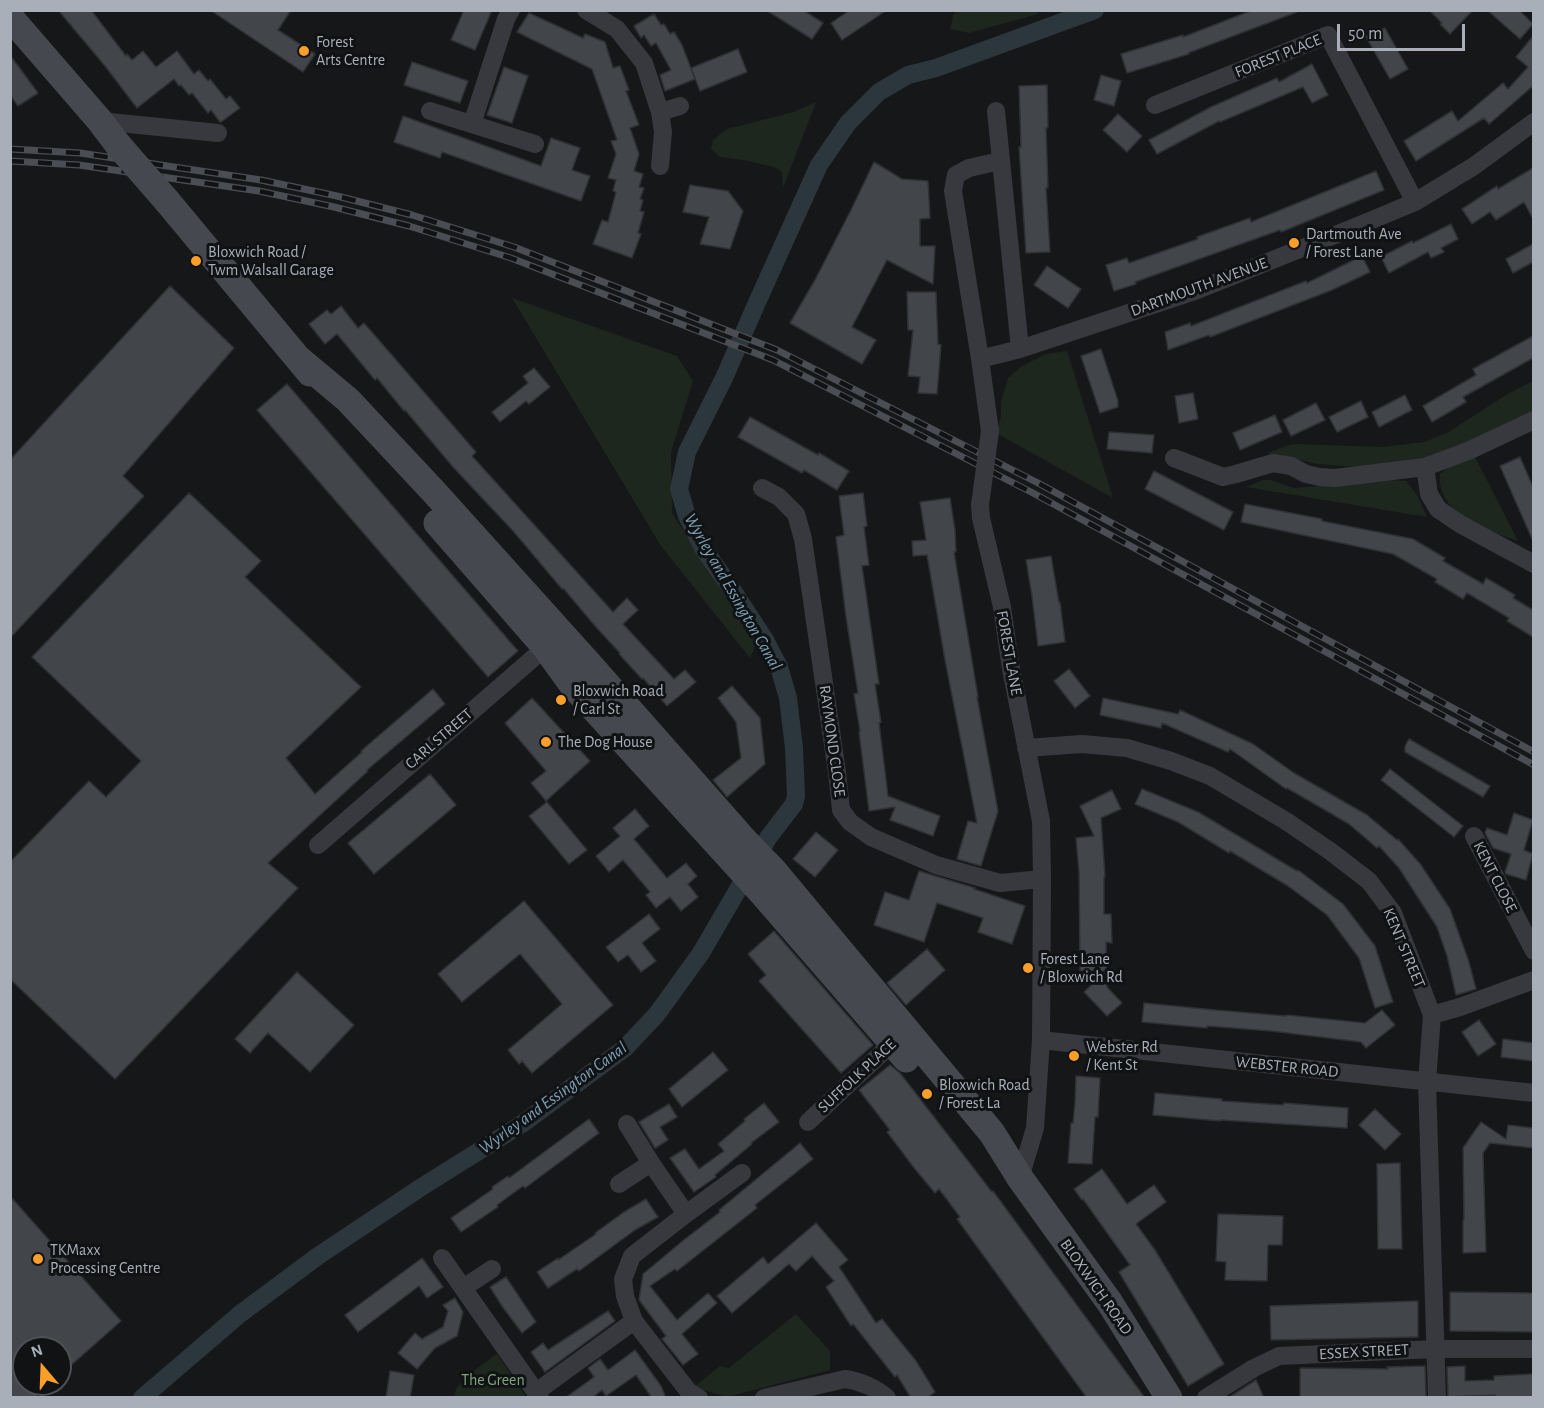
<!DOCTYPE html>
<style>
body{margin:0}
#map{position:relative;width:1544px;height:1408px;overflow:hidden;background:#161719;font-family:"Alegreya Sans",sans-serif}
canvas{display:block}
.frame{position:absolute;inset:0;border:12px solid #a8afb9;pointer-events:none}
.north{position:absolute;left:12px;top:1336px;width:60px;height:60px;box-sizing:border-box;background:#111214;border:2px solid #4d5156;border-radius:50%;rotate:341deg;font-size:16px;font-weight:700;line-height:24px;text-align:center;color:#a8afb9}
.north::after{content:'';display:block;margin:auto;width:21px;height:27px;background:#fc9f2a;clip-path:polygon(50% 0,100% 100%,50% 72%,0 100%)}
.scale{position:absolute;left:1337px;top:24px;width:128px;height:27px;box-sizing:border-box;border:3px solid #a8afb9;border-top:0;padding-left:8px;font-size:18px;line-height:21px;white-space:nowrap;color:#a8afb9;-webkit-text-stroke:4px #111214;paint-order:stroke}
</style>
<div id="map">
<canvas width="1544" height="1408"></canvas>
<div class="frame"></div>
<div class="north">N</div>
<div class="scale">50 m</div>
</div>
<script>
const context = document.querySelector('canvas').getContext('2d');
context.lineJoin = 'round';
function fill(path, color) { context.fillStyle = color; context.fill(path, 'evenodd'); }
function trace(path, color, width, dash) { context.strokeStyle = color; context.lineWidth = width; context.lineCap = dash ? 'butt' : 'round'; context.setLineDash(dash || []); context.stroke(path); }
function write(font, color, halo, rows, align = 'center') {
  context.font = font + ' "Alegreya Sans",sans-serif'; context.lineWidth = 6; context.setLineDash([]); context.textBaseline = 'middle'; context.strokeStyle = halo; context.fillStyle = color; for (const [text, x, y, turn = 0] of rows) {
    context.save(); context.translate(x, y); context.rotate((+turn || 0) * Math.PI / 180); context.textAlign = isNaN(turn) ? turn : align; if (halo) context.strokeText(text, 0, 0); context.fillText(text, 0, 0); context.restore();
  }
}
fill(new Path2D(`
 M1037,11L1038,14L969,33L950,29L954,13L959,11Z
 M816,102L783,188L782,172L774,167L744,160L720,157L711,149L713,140L727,129L794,112Z
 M512,298L677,356L693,381L671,452L672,513L756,644L750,658L661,546Z
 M1067,351L1113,498L996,433L1001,417V402L1008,378L1022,366L1046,354Z
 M1533,381V414L1494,433L1419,460L1358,467L1317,464L1267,453L1292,444L1382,447L1424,442L1447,433L1506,395Z
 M1475,457L1518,541C1487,530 1436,514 1440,474L1454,463Z
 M1263,480H1270L1294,488L1390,480L1406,481L1417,495L1427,517L1246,487Z
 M796,1314L830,1351V1370L727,1397L694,1387L720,1366L729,1368Z
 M497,1354L526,1397H454C454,1382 485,1363 497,1354Z`), '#1e271e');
trace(new Path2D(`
 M142,1398L240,1314L318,1256L420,1188L522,1124L625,1048L657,1014L701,953L768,838L794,804L796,796L794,748L788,698L779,667L765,640L731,588L703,548L687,516L679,489L687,452L724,378L755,307L819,165L848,123L879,92L908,75L936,68L1095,10`), '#2c373d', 18);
const building = new Path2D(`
 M58,10H91L126,56L127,54L132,60L143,51L156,67L177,51L194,74L199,70L208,81L210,79L226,99L230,96L240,108L221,122H220L211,110L208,113L192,93L189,95L181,85L179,86L174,79L137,108L105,66Z
 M210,10H291L278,30L315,54L303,72Z
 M464,10H492L475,50L451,40Z
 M766,10H803L823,23L812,39Z
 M850,10H887L842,40L831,23Z
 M1253,10H1297V12L1188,53L1189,54L1127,73L1121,54L1183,35V37Z
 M1429,10H1473L1450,34L1440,24L1442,23Z
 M1487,10H1519L1533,24L1520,39Z
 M529,13L583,38L585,34L605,42L613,68L620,66L629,90L626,91L639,125L630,128L639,154L634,171L643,174L639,187L644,188L640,199L643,200L640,211L644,212L638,233L641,234L632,258L593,244L602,220L608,222L616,192L613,191L616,180L608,178L616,154L611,141L617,140L592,69L517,32Z
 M654,14L661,25L664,24L670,34L674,32L682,45L695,79L665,91L660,75L671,70L656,43L651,46L644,35L641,38L634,26Z
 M1385,28L1408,69L1390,79L1366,37Z
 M1533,36V86L1489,124L1484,118L1416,161L1404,141L1452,111L1458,121L1503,83L1508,89L1528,67L1516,57Z
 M738,49L747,72L700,91L691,68Z
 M10,55L38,93L18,106L10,95Z
 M412,62L468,81L460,103L404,85Z
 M1312,64L1328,95L1312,103L1303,87L1220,122L1219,121L1157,154L1149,140L1211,107L1277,78L1279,82Z
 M504,67L528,76L512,123L487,115Z
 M1101,75L1121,81L1114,106L1094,100Z
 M1047,85L1048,128H1046L1048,188H1046L1050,252L1026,253L1019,147H1021L1019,86Z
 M1118,114L1142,136L1127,152L1103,130Z
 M403,116L541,166L551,138L580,148L572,170L590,176L581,201L442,152L440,158L394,142Z
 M874,162L902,179L928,181L930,218L920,219V246H935L933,284L887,260L852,327L876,340L862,364L790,323L815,280L851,210Z
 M1533,168V219L1524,202L1496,220L1490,212L1472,224L1462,209L1497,186L1498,189Z
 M1376,171L1384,190L1281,232L1280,230L1135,282L1136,284L1114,291L1106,265L1127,258L1129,263L1198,239L1197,237L1250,218L1251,222Z
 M690,185L728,191L743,211L730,249L700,244L709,217L683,212Z
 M1451,224L1458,239L1441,248L1444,252L1431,258L1428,252L1389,273L1381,257L1412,241L1413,243Z
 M1533,244V262L1513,273L1506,259Z
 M1362,256L1370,272L1332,290L1210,337L1209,335L1168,350L1165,332L1190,323L1191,326L1306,281L1307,283Z
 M1047,266L1081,289L1068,308L1034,285Z
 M170,286L234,348L123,476L144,496L10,638V460Z
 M907,292H936L938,344L941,345L937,394L918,393L920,377L908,376L913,330H908Z
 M341,306L358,328L364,323L476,452L472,456L613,612L627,598L638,610L623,624L674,679L685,670L696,682L667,706L643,678L642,679L619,654L620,653L596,627L563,588L562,589L514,532L453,467L405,410L404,411L377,378L375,380L337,334L325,344L309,324L327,310L331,314Z
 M1533,336V358L1463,397L1466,402L1432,422L1423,406L1476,375L1473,369Z
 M1101,349L1118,401V407L1100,413L1081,356Z
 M534,368L550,387L529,404L526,401L500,422L492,412L528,383L523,376Z
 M287,384L518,651L488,677L257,410Z
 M1193,393L1198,419L1179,423L1175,396Z
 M1405,395L1412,410L1379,427L1372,412Z
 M1361,401L1368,417L1337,432L1329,417Z
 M1316,403L1325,420L1291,436L1283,420Z
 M1275,415L1282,432L1240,450L1233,433Z
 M750,417L818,455L819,453L849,471L837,490L804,470L802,473L738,437Z
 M1109,432L1154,435L1152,453L1107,449Z
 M1520,457L1533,487V541L1500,466Z
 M1154,471L1233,512L1224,530L1145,489Z
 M189,493L261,561L245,577L361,687L286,758L315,794L362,752L361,751L433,689L445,704L367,770L368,771L268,863L298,888L115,1079L10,979V862L89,781L106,797L141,761L32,657Z
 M863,493L867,526L864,527L869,565L862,566L879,684H875L881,722L879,723L888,796L940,816L933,836L890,820L895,807L869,811L859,732L860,731L854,694L858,693L846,617L836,537L844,535L839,496Z
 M950,498L955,530L956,552H954L978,697H977L998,811L981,866L957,859L968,821L977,823L945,660L927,555L913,556L912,541L926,540L920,502Z
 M1245,504L1322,519V521L1413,539L1445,558L1443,561L1483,584L1486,578L1515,595L1513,598L1533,610V637L1507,621L1509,618L1467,593L1463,599L1435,582L1437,579L1393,554L1241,522Z
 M1051,556L1059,603L1060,602L1065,642L1038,646L1032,596L1026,560Z
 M1069,669L1090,696L1075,708L1054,681Z
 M732,686L760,718L765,764L727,797L713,780L741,758L736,722L718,698Z
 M532,698L590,761L546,801L531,783L546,771L505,723Z
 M1103,698L1178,714L1180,710L1253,744L1294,773L1367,815L1397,840L1398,839L1421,865L1450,909L1469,962L1476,989L1456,995L1447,956L1437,927L1399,868L1379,846L1377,848L1349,824L1287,788L1286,789L1230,749L1228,752L1162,723L1161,728L1100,715Z
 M1409,739L1490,786L1483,797L1405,752V746Z
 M1390,769L1463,826L1454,837L1381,780Z
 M430,774L456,805L374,874L348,843Z
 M1142,789L1198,812L1297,871L1298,870L1343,904L1375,946L1393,1002L1375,1008L1359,958L1327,915L1288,886L1230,851L1229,853L1178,822L1135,804Z
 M1112,790L1121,809L1101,818L1105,877H1104V914H1111L1112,943L1106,942L1107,987L1122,1003L1107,1016L1084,992L1106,971H1080L1079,872L1076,838L1094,836L1080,806Z
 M547,802L587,850L569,864L529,816Z
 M635,809L649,826L634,839L667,878L686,863L697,876L688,884L698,897L681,911L670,897L656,908L646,895L650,892L623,860L609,872L596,856L620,836L613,828Z
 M1514,813L1533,820L1524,850L1533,854L1526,880L1506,874L1505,872L1511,854L1493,848L1485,833L1487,828L1507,835Z
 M816,832L838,850L815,877L793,859Z
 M919,871L975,888L974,889L1025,906L1012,944L978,932L983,918L937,903L924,942L874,925L885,892L909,900Z
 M524,901L613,1005L532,1073L522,1061L519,1064L508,1050L562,1004L520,954L462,1002L438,974Z
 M649,914L660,929L642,943L656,961L641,972L628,955L618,962L606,947Z
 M774,931L873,1045L841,1073L759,981L766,975L748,954Z
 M927,949L945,970L906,1005L887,983Z
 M297,972L354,1025L310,1072L268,1033L250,1053L235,1039Z
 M1144,1003L1215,1010L1286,1016L1287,1015L1365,1023L1382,1010L1395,1025L1366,1048L1361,1042L1271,1031L1207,1026V1028L1142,1022Z
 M1479,1020L1496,1044L1478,1056L1462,1032Z
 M1503,1039L1533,1043V1061L1501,1057Z
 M713,1052L728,1070L682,1107L669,1089Z
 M890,1065L900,1073L992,1192L993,1191L1145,1398H1087L957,1219L960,1217L939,1189L935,1193L915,1169L887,1132L890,1130L859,1090Z
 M1076,1076L1100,1078L1098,1117H1095L1092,1164L1068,1163L1071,1123H1073L1075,1103Z
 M1155,1093L1222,1099V1101L1283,1105L1284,1103L1348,1108L1347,1128L1220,1120V1121L1153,1115Z
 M764,1103L779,1122L751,1143L752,1144L715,1175L716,1177L694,1192L670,1158L685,1149L699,1169L724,1151L718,1144L745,1121L744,1119Z
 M669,1104L677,1117L660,1127L668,1140L655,1148L639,1122Z
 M1375,1109L1401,1134L1385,1150L1359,1125Z
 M589,1119L599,1133L525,1188L523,1186L497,1205L498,1207L461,1232L451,1218L493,1189L492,1187L508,1176L509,1178Z
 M1481,1122L1506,1139L1508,1125L1533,1128V1148L1490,1143L1483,1153L1486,1252L1463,1253V1220H1464L1463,1148Z
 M800,1143L813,1159L755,1205L757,1208L733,1227L677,1271L675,1269L650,1286L677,1320L708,1293L717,1303L682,1334L698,1354L683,1365L662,1339L666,1336L639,1300L643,1274L685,1239L720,1212L719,1210Z
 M1400,1163L1402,1249H1378L1377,1164Z
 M1102,1169L1127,1204L1154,1185L1166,1202L1136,1224L1155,1250L1224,1364L1188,1386L1119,1272L1130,1265L1083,1199L1082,1200L1074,1189Z
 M10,1196L121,1321L60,1375V1348H24V1384H50L35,1398H10Z
 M646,1199L658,1217L635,1230L579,1271L577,1269L548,1288L537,1272L558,1258V1260L596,1234L595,1233L624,1212Z
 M1218,1214L1283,1216L1282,1245H1268L1267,1281L1225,1280L1226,1262L1216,1261Z
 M816,1223L848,1260L839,1267L876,1323L882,1319L916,1361L935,1392L927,1398H911L897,1375L895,1377L853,1324L851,1326L826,1287L834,1281L812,1256L796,1271L789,1264L732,1313L717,1296L763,1257L768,1264Z
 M422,1258L443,1287L427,1298L419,1286L358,1332L345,1315Z
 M506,1277L536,1322L522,1333L502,1306L490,1287Z
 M1450,1292L1533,1293V1332L1450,1331Z
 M455,1298L463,1312L457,1336L435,1348L417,1369L398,1353L415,1333L422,1339L443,1327L448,1311L443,1305Z
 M1418,1301V1337L1271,1340L1270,1306Z
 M608,1311L615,1321L545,1372L531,1352L543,1343L548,1350Z
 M635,1350L661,1386L666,1398H652L636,1375L606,1396L602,1390L592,1398H565L594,1377L588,1368L600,1359L608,1370Z
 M1425,1366L1426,1398H1300V1368L1388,1369L1387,1367Z
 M1465,1366V1381L1494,1380V1376L1533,1374V1398H1495V1395L1448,1397L1447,1367Z
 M390,1371L414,1375L410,1398H386Z
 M1256,1380L1264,1398H1228Z`);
fill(building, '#424549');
trace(building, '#303135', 1.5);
trace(new Path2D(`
 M586,10L617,29L644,63L660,112L663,132L660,166
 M1155,105L1328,35L1415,202
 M430,111L535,144
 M996,111L1020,349
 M660,112L680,106
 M100,121L218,133
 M472,124L506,19L511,10
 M980,359L1020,349L1195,291L1360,225L1415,202L1474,166L1534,122
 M990,431L980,359L953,191L956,175L969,168L1000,161
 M1174,458L1223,477L1236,474L1273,463L1291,466L1306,474L1320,477L1335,478L1425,467L1468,451L1534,420
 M1425,467L1429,494L1438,509L1460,524L1534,564
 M762,488L779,497L796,514L803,539L837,772L841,810L850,822L871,837L936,865L1000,883L1042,879
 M980,505L981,518L1002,607L1011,669L1041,821L1042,879L1041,1040L1035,1128L1020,1178
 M1026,748L1082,744L1127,748L1171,761L1210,776L1286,821L1330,851L1369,881L1393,913L1432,1015L1427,1082L1437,1398
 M1474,836L1534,951
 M318,845L554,640
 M1432,1015L1460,1007L1534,980
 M1041,1040L1534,1093
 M808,1122L899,1037
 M627,1124L651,1163L686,1214
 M619,1184L651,1163
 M442,1258L540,1398
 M463,1288L492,1269
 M536,1392L634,1321
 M699,1398L689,1392L634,1321L625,1296L623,1279L632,1256L686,1214L742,1173
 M764,1398L845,1379C860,1381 876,1388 887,1398
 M1206,1398L1254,1368L1279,1356L1436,1349H1534`), '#37393e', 18);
trace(new Path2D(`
 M10,17L100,121L119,146
 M167,201L310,373
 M299,359L348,400L435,493L590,665L745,841L774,871L992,1133L1020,1178L1110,1303L1169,1398
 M437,523L545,647L574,687L761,892L906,1059`), '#45484e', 27);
const rail = new Path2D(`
 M10,149L80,153L261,180L337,196L412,215L514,247L777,350L1038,483L1534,752
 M10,161L79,165L259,191L334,207L409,226L511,258L773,360L1033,493L1534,765`);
trace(rail, '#4a4d53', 7);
trace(rail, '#111214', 4.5, [14]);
trace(new Path2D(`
 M980,505L990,431`), '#37393e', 18);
trace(new Path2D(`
 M119,146L167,201`), '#45484e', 27);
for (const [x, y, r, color] of [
 [304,51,6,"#fc9f2a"],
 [1294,243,6,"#fc9f2a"],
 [196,261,6,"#fc9f2a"],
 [561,700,6,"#fc9f2a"],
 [546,742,6,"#fc9f2a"],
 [1028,968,6,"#fc9f2a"],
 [1074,1056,6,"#fc9f2a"],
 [927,1094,6,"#fc9f2a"],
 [38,1259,6,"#fc9f2a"]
]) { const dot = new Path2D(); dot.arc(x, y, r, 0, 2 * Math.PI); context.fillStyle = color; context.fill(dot); trace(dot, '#111214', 2); }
write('16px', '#a8afb9', '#111214', [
 ["Forest",316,42],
 ["Arts Centre",316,60],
 ["Dartmouth Ave",1306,234],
 ["/ Forest Lane",1306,252],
 ["Bloxwich Road /",208,252],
 ["Twm Walsall Garage",208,270],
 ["Bloxwich Road",573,691],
 ["/ Carl St",573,709],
 ["The Dog House",558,742],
 ["Forest Lane",1040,959],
 ["/ Bloxwich Rd",1040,977],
 ["Webster Rd",1086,1047],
 ["/ Kent St",1086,1065],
 ["Bloxwich Road",939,1085],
 ["/ Forest La",939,1103],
 ["TKMaxx",50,1250],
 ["Processing Centre",50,1268]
], 'left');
write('16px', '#a8afb9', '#111214', [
 ["FOREST PLACE",1278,56,-22],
 ["DARTMOUTH AVENUE",1199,287,-20],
 ["FOREST LANE",1009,653,80],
 ["CARL STREET",439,739,-41],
 ["RAYMOND CLOSE",832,741,82],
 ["KENT CLOSE",1495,877,63],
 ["KENT STREET",1404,948,67],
 ["WEBSTER ROAD",1287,1067,6],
 ["SUFFOLK PLACE",857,1076,-43],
 ["BLOXWICH ROAD",1096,1287,55],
 ["ESSEX STREET",1364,1352,-3]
]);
write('16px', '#7fa57e', '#111214', [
 ["The Green",493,1380]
]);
write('italic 18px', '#7da1b6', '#111214', [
 ["Wyrley and Essington Canal",733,592,60],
 ["Wyrley and Essington Canal",553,1098,-36]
]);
</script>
